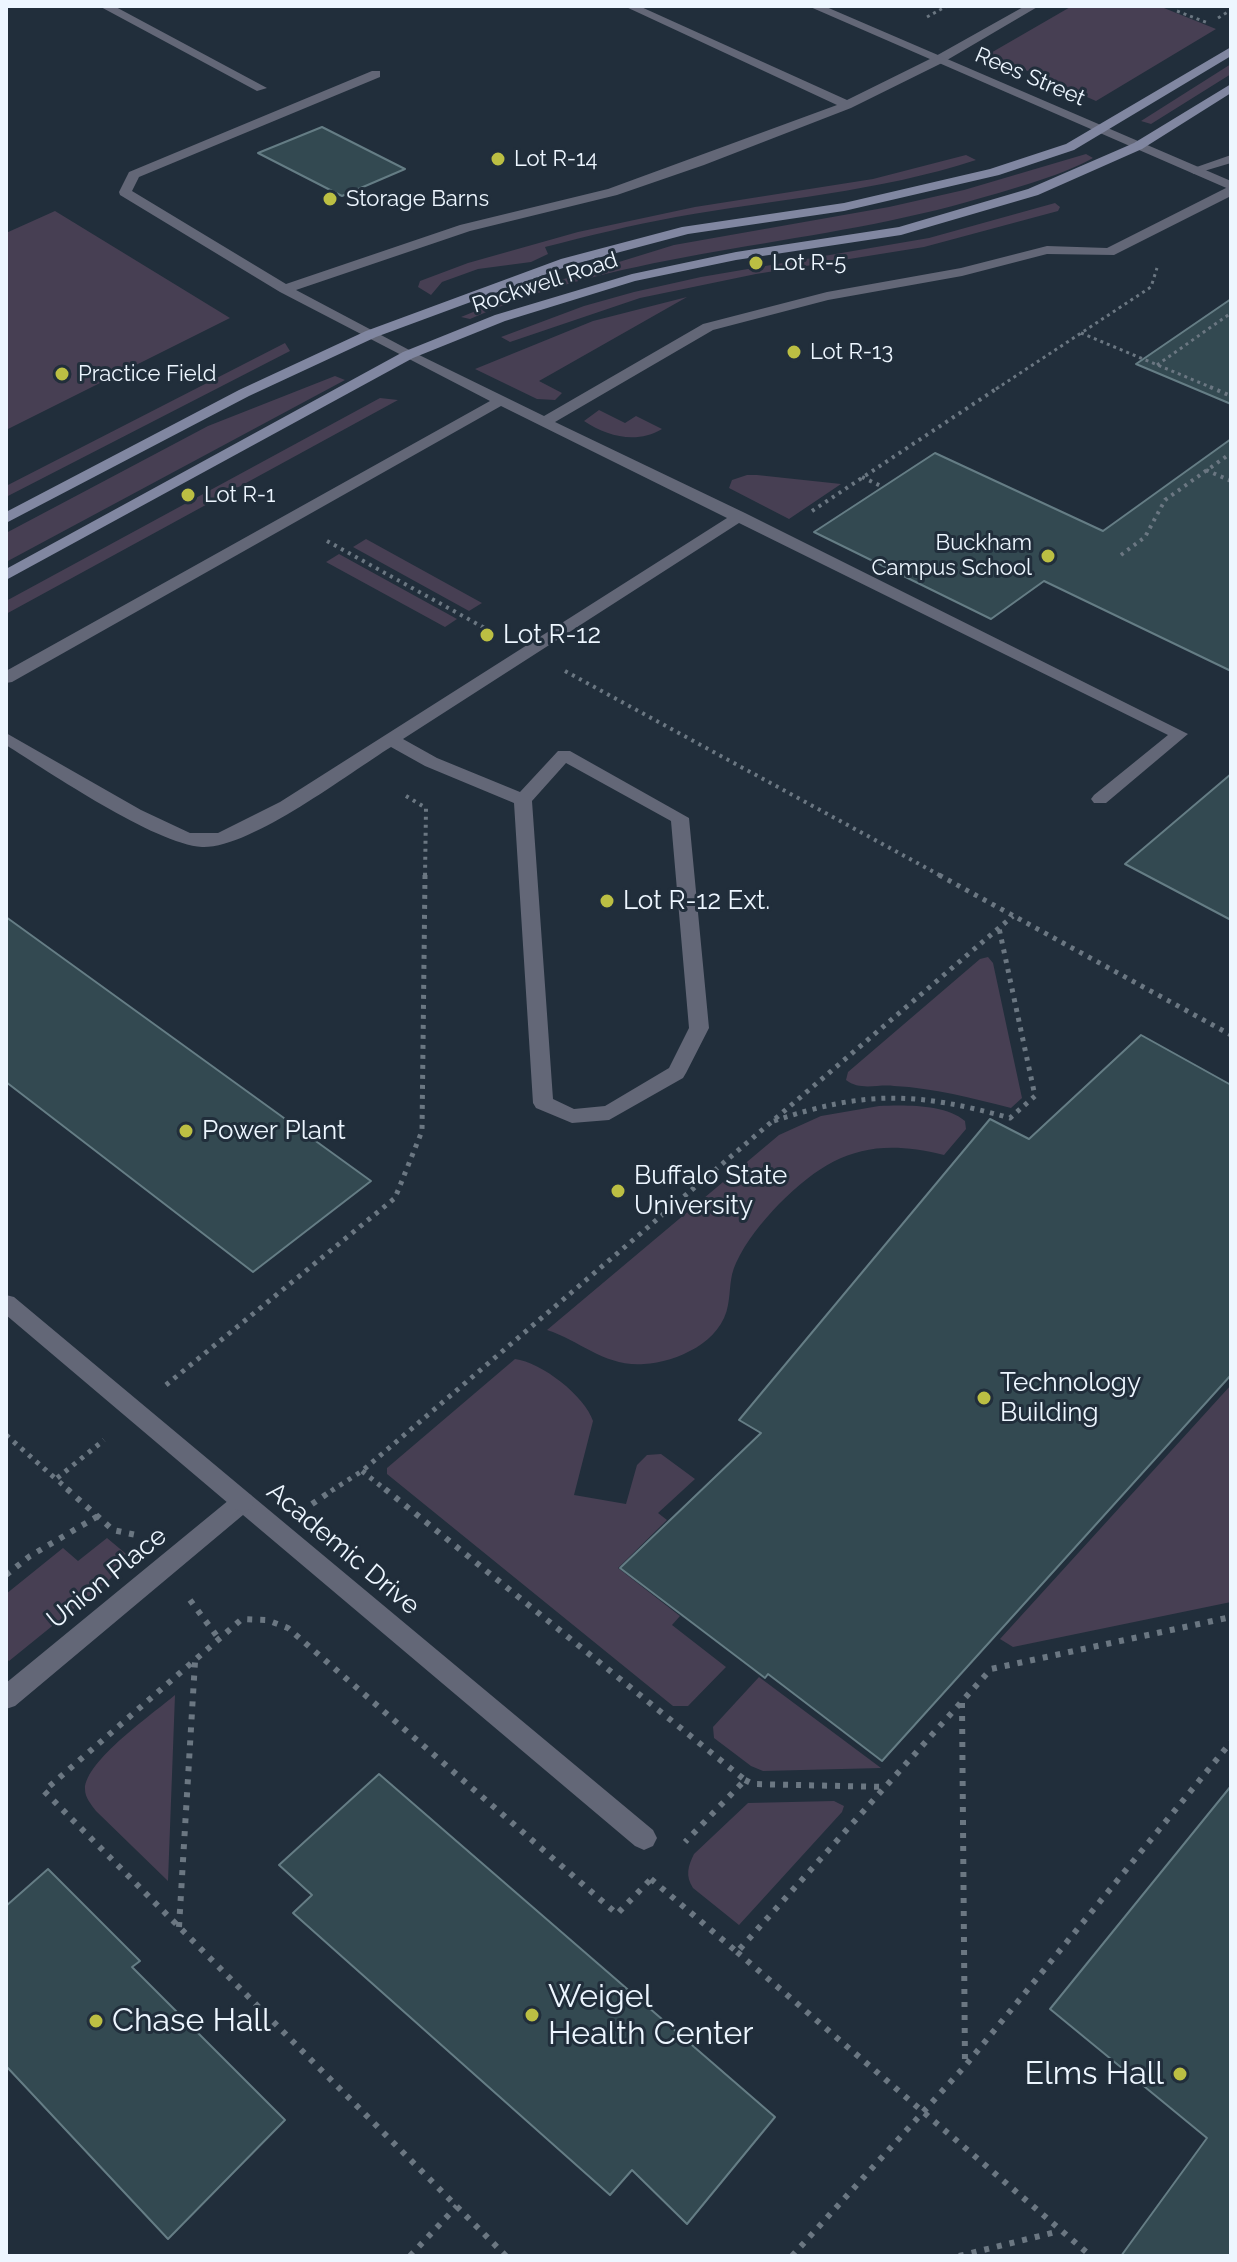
<!DOCTYPE html>
<style>
body{margin:0}
#map{position:relative;width:1237px;height:2262px;overflow:hidden;background:#212e3b;font-family:Raleway,sans-serif}
canvas{display:block}
.frame{position:absolute;inset:0;border:8px solid #edf6ff;pointer-events:none}
</style>
<div id="map">
<canvas width="1237" height="2262"></canvas>
<div class="frame"></div>
</div>
<script>
const context = document.querySelector('canvas').getContext('2d');
context.lineJoin = 'round';
function fill(path, color) { context.fillStyle = color; context.fill(path, 'evenodd'); }
function trace(path, color, width, dash) { context.strokeStyle = color; context.lineWidth = width; context.lineCap = dash ? 'butt' : 'round'; context.setLineDash(dash || []); context.stroke(path); }
function write(font, color, halo, rows, align = 'center') {
  context.font = font + ' Raleway,sans-serif'; context.lineWidth = 6; context.setLineDash([]); context.textBaseline = 'middle'; context.strokeStyle = halo; context.fillStyle = color; for (const [text, x, y, turn = 0] of rows) {
    context.save(); context.translate(x, y); context.rotate((+turn || 0) * Math.PI / 180); context.textAlign = isNaN(turn) ? turn : align; if (halo) context.strokeText(text, 0, 0); context.fillText(text, 0, 0); context.restore();
  }
}
fill(new Path2D(`
 M1072,6H1159L1216,29L1096,101L989,54Z
 M1231,64V74L1151,124L1141,121Z
 M1086,154L1093,158C1056,178 1008,190 967,202C803,248 628,249 470,319L461,317L525,291L674,245L889,207L964,190Z
 M966,155L976,160C878,192 777,199 676,217C632,225 588,236 545,247L548,254L531,262L478,269L442,282L431,295L418,287L420,281L468,263L578,232L695,207L873,179Z
 M1055,203L1060,207L1058,211L924,247L756,274L640,298L510,342L501,337L584,306L634,292L701,277L929,238Z
 M55,211L230,318L6,430V233Z
 M687,297L539,381L562,393L555,400L537,399L475,369L593,321Z
 M285,343L290,351L6,497V486Z
 M335,376L345,380L6,562V533L208,426Z
 M380,398L398,400L6,614V601Z
 M599,410L625,423L636,416L662,429C637,444 608,437 584,421Z
 M747,475H757L841,484L789,519L729,488L732,480Z
 M366,539L482,603L469,611L353,547Z
 M339,554L457,619L445,627L326,562Z
 M988,957L993,963L1022,1098L1011,1108C972,1098 934,1088 894,1086C877,1084 860,1091 846,1080L848,1072L980,959Z
 M879,1106C904,1105 945,1104 965,1121L966,1129L944,1155C872,1137 831,1152 779,1204C762,1222 746,1241 736,1263C729,1278 731,1290 728,1305C722,1342 677,1362 644,1364C605,1367 581,1341 547,1330L779,1135L821,1116Z
 M515,1359C541,1362 585,1396 593,1421L574,1495L626,1504L637,1465L647,1455L661,1454L695,1479L658,1513L667,1520L618,1568L680,1616L672,1625L726,1667L688,1706H673L387,1474V1468Z
 M1231,1385V1602L1013,1647L1000,1639Z
 M107,1538L131,1558L109,1580L9,1661L6,1658V1594L63,1548L78,1561Z
 M759,1677L881,1768L763,1771L751,1766L714,1738L713,1727Z
 M175,1695L168,1881L96,1811C91,1804 85,1798 85,1789C85,1761 154,1713 175,1695Z
 M834,1801L844,1806L842,1812L739,1925L693,1888C685,1876 688,1866 694,1854L748,1803Z`), '#473f53');
const building = new Path2D(`
 M322,127L405,169L342,196L258,153Z
 M1231,299V404L1136,364Z
 M1231,439V671L1044,581L991,619L814,532L935,453L1103,531Z
 M1231,774V920L1125,864Z
 M6,917L371,1181L253,1272L6,1082Z
 M1141,1035L1231,1085V1375L882,1761L768,1674L765,1678L620,1568L761,1433L739,1420L990,1119L1029,1139Z
 M379,1774L775,2117L687,2224L632,2170L610,2195L293,1913L312,1895L279,1865Z
 M1231,1786V2256H1121L1207,2138L1050,2009Z
 M48,1869L140,1961L132,1967L285,2120L168,2239L6,2066V1906Z`);
fill(building, '#334951');
trace(building, '#657d85', 2);
trace(new Path2D(`
 M1177,11L1208,23
 M927,17L947,6
 M1218,18L1231,10
 M1081,333L1215,389
 M1157,365L1231,313
 M996,389L1151,287L1157,268`), '#6b7782', 3, [3, 4]);
trace(new Path2D(`
 M1210,387L1231,396
 M1206,470L1231,481
 M862,477L881,486
 M812,511L999,387
 M327,541L490,631
 M1121,555L1145,537L1165,500L1231,453
 M565,671L943,877
 M406,796L426,808L425,877`), '#6b7782', 4, [3, 5]);
trace(new Path2D(`
 M939,875L1231,1035
 M774,1121C866,1090 917,1092 1010,1118L1035,1096L999,928
 M166,1385L395,1198L422,1131L425,875
 M6,1435L56,1479
 M362,1471L387,1491
 M70,1491L56,1479L104,1440
 M331,1491L362,1471L1013,916`), '#6b7782', 5, [4, 6]);
trace(new Path2D(`
 M67,1489L113,1530L136,1535
 M385,1489L745,1780L685,1842
 M312,1504L334,1489
 M6,1575L30,1556L98,1516
 M190,1600L219,1639
 M962,1703L965,2065
 M745,1780L753,1784L885,1787
 M651,1879L737,1952L991,1669L1231,1617
 M179,1927L195,1662
 M737,1952L1091,2256
 M410,2256L457,2206
 M506,2256L44,1791L242,1619L267,1620L288,1628L617,1914L651,1879
 M792,2256L965,2066L1231,1742
 M959,2256L1060,2231`), '#6b7782', 6, [5, 8]);
fill(new Path2D(`
 M99,6H114L267,88L257,91Z
 M624,6H639L847,100L934,57L1025,6H1039L942,63L851,108L704,165L617,195L470,231L296,290L413,352L544,416L703,324L827,292L961,268L1047,246L1107,248L1226,188L1231,187V196L1114,255L1047,254L962,276L828,300L713,330L555,422L745,513L1188,734L1106,803H1094L1091,799L1094,795L1168,735L739,523L403,739L437,758L520,792L558,751H570L689,818L709,1028L686,1073L683,1078L609,1120L572,1123L536,1108L533,1103L514,803L425,766L391,747C349,773 250,849 202,847C155,844 49,772 6,745V733L141,810L190,833H218L280,802L727,518L501,406L12,682L6,683V671L490,401L280,292L120,195L119,192L129,172L372,71H380V77L139,177L132,191L286,284L460,225L608,189L837,105ZM566,763L671,821L689,1028L669,1068L605,1106L574,1109L553,1099L532,801Z
 M1231,155V163L1194,174L1188,170Z
 M243,1492L251,1495L653,1830L657,1838L653,1846L644,1850L635,1846L243,1515L15,1706L6,1709V1683L235,1495Z`), '#636777');
fill(new Path2D(`
 M808,6H824L1231,181V190Z
 M6,1295L14,1297L251,1495L254,1502L251,1509L243,1512L235,1509L6,1315Z`), '#636777');
fill(new Path2D(`
 M1231,47V56L1074,150L999,175L844,211L688,234L571,265L376,337L249,396L6,523V512L239,390L366,331L561,259L682,227L844,203L990,169L1066,144Z
 M1231,84V93L1142,149L1038,195L901,235L736,260L635,281L505,321L413,358L6,580V569L403,352L495,315L632,274L736,252L899,227L1028,189L1134,143Z`), '#8187a1');
for (const [x, y, r, color] of [
 [498,159,8,"#bcbf43"],
 [330,199,8,"#bcbf43"],
 [756,263,8,"#bcbf43"],
 [794,352,8,"#bcbf43"],
 [62,374,8,"#bcbf43"],
 [188,495,8,"#bcbf43"],
 [1048,556,8,"#bcbf43"],
 [487,635,8,"#bcbf43"],
 [607,901,8,"#bcbf43"],
 [186,1131,8,"#bcbf43"],
 [618,1191,8,"#bcbf43"],
 [984,1398,8,"#bcbf43"],
 [532,2015,8,"#bcbf43"],
 [96,2021,8,"#bcbf43"],
 [1180,2074,8,"#bcbf43"]
]) { const dot = new Path2D(); dot.arc(x, y, r, 0, 2 * Math.PI); context.fillStyle = color; context.fill(dot); trace(dot, '#212e3b', 3); }
write('22px', '#edf6ff', '#212e3b', [
 ["Rees Street",1030,77,23],
 ["Rockwell Road",545,283,-18]
]);
write('22px', '#edf6ff', '#212e3b', [
 ["Lot R-14",514,159],
 ["Storage Barns",346,199],
 ["Lot R-5",772,263],
 ["Lot R-13",810,352],
 ["Practice Field",78,374],
 ["Lot R-1",204,495],
 ["Buckham",1032,543,"right"],
 ["Campus School",1032,568,"right"]
], 'left');
write('26px', '#edf6ff', '#212e3b', [
 ["Lot R-12",503,635],
 ["Lot R-12 Ext.",623,901],
 ["Power Plant",202,1131],
 ["Buffalo State",634,1176],
 ["University",634,1206],
 ["Technology",1000,1383],
 ["Building",1000,1413]
], 'left');
write('26px', '#edf6ff', '#212e3b', [
 ["Academic Drive",343,1549,40],
 ["Union Place",107,1578,-39]
]);
write('32px', '#edf6ff', '#212e3b', [
 ["Weigel",548,1997],
 ["Health Center",548,2034],
 ["Chase Hall",112,2021],
 ["Elms Hall",1164,2074,"right"]
], 'left');
</script>
